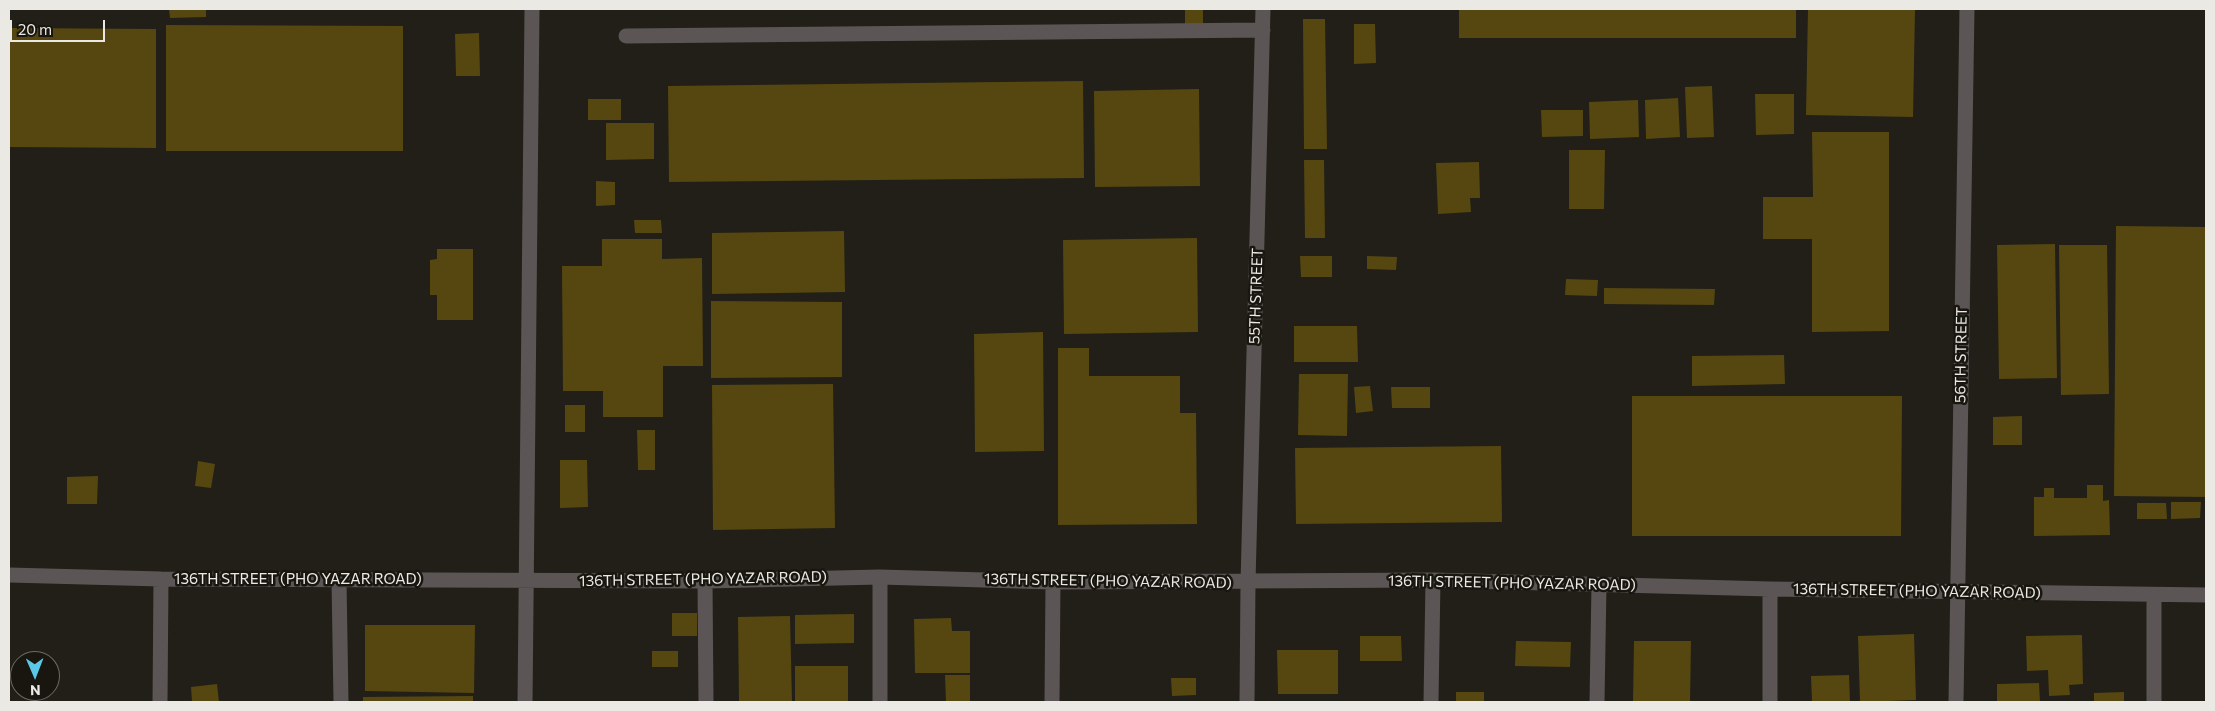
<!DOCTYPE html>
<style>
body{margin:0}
#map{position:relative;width:2215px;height:711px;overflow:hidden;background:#211f17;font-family:Commissioner,sans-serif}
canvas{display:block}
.frame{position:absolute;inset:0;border:10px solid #ebe9e4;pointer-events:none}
.north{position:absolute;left:10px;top:651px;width:50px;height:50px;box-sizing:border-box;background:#18160f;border:1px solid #6c6a64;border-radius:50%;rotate:179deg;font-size:14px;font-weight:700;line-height:20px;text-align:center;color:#ebe9e4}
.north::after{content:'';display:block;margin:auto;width:18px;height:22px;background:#5ac8e6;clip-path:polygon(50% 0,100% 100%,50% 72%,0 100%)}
.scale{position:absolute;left:10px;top:20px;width:95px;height:22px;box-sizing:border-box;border:2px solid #ebe9e4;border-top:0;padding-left:6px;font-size:15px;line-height:18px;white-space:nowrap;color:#ebe9e4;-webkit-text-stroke:4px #18160f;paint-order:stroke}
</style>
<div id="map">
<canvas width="2215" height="711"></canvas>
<div class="frame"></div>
<div class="north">N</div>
<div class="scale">20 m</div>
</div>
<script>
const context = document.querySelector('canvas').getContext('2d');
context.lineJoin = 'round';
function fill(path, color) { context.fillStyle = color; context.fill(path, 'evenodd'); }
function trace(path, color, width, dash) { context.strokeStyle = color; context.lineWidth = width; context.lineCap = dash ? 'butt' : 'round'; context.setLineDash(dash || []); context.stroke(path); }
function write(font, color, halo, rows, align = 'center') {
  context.font = font + ' Commissioner,sans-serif'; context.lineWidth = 5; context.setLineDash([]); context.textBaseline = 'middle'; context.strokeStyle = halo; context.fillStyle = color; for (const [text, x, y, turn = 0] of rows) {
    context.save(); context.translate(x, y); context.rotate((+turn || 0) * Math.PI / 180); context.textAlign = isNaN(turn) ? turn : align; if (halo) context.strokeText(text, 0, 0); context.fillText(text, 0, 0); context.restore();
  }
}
fill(new Path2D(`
 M169,9H206V17L170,18Z
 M1185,9H1203V26H1185Z
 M1459,9H1796V38H1459Z
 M1808,9H1915L1913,117L1806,115Z
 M1303,19H1325L1327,149H1304Z
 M1354,24H1375L1376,63L1354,64Z
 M166,25L403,26V151H166Z
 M9,28L156,29V148L9,147Z
 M479,33L480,76H456L455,34Z
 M1083,81L1084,178L669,182L668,86Z
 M1712,86L1714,137L1687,138L1685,87Z
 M1199,89L1200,186L1095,187L1094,91Z
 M1755,94H1794V134L1756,135Z
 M1678,98L1680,137L1646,139L1645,100Z
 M588,99H621V120H588Z
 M1638,100L1639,137L1590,139L1589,102Z
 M1541,110H1583V136L1542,137Z
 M606,123H654V159L606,160Z
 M1812,132H1889V331L1812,332V239H1763V197H1813Z
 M1569,150H1605L1604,209H1569Z
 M1304,160H1324L1325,238H1305Z
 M1479,162L1480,198H1470L1471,212L1438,214L1436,163Z
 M596,181L615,182V205L596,206Z
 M634,220H661L662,233H635Z
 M2116,226L2206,227V497L2114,496Z
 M844,231L845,292L712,294V233Z
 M1197,238L1198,332L1064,334L1063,240Z
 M602,239H662V259L702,258L703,366H663V417H603V391H563L562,266H602Z
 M2055,244L2057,378L1999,379L1997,245Z
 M2059,245H2107L2109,394L2061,395Z
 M437,249H473V320H437V295H430V260L437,259Z
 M1300,256H1332V277H1301Z
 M1367,256L1397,257L1396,270L1367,269Z
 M1566,279L1598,280L1597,296L1565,295Z
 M1604,288L1715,289L1714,305L1604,304Z
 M711,301L842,302V377L711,378Z
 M1294,326H1357L1358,362H1294Z
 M1043,332L1044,451L975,452L974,334Z
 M1058,348H1089V376H1180V413H1196L1197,524L1058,525Z
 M1784,355L1785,384L1692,386V356Z
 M1299,374H1348L1347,436L1298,435Z
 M833,384L835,528L713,530L712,385Z
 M1370,386L1373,411L1356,413L1354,387Z
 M1391,387H1430V408H1392Z
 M1632,396H1902L1901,536H1632Z
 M565,405H585V432H565Z
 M2022,416V445H1993V417Z
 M637,430H655V470H638Z
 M1501,446L1502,522L1296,524L1295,448Z
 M560,460H587L588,507L560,508Z
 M198,461L215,464L211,488L195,486Z
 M98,476L97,504H67V477Z
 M2087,485H2103V501L2109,500L2110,535L2034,536V497H2044V488H2054V498H2087Z
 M2171,502H2201L2200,518L2171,519Z
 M2137,503H2166L2167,519H2137Z
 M672,613H697V636H672Z
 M854,614V643L795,644V615Z
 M790,616L792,702H739L738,617Z
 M951,618L952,631H970V673H915L914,619Z
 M365,625H475L474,693L365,691Z
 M1914,634L1916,700L1860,702L1858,636Z
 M2082,635L2083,684L2069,685L2070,695L2049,696L2048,670L2027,671L2026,636Z
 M1360,636H1401L1402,661H1360Z
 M1516,641L1571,642L1570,667L1515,666Z
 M1634,641H1691L1690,702H1633Z
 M1277,650H1338V694H1278Z
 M652,651H678V667H652Z
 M795,666H848V702H795Z
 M945,675H970V702H946Z
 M1849,675L1850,702H1812L1811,676Z
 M1171,678H1196V695L1172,696Z
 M2039,683L2040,702H1997V684Z
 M217,684L219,702H192L191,687Z
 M1456,692H1484V702H1456Z
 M2124,692V702H2094V693Z
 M473,696V702H363V697Z`), '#564711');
trace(new Path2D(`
 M626,36L1263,30
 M9,575L161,579L705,581L880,577L1053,582L1433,580L1770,589L2206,595
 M880,577V702
 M339,580L341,702
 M705,581L706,702
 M1770,589V702
 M160,702L161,579
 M525,702L532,9
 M1052,702L1053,582
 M1247,702L1248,582L1263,9
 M1431,702L1433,580
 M1597,702L1599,585
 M1956,702L1967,9
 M2154,702V595`), '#5b5655', 15);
write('15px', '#ebe9e4', '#18160f', [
 ["55TH STREET",1256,296,-88],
 ["56TH STREET",1961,355,-89],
 ["136TH STREET (PHO YAZAR ROAD)",298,579],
 ["136TH STREET (PHO YAZAR ROAD)",703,579,-1],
 ["136TH STREET (PHO YAZAR ROAD)",1108,581,1],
 ["136TH STREET (PHO YAZAR ROAD)",1512,583,1],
 ["136TH STREET (PHO YAZAR ROAD)",1917,591,1]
]);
</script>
